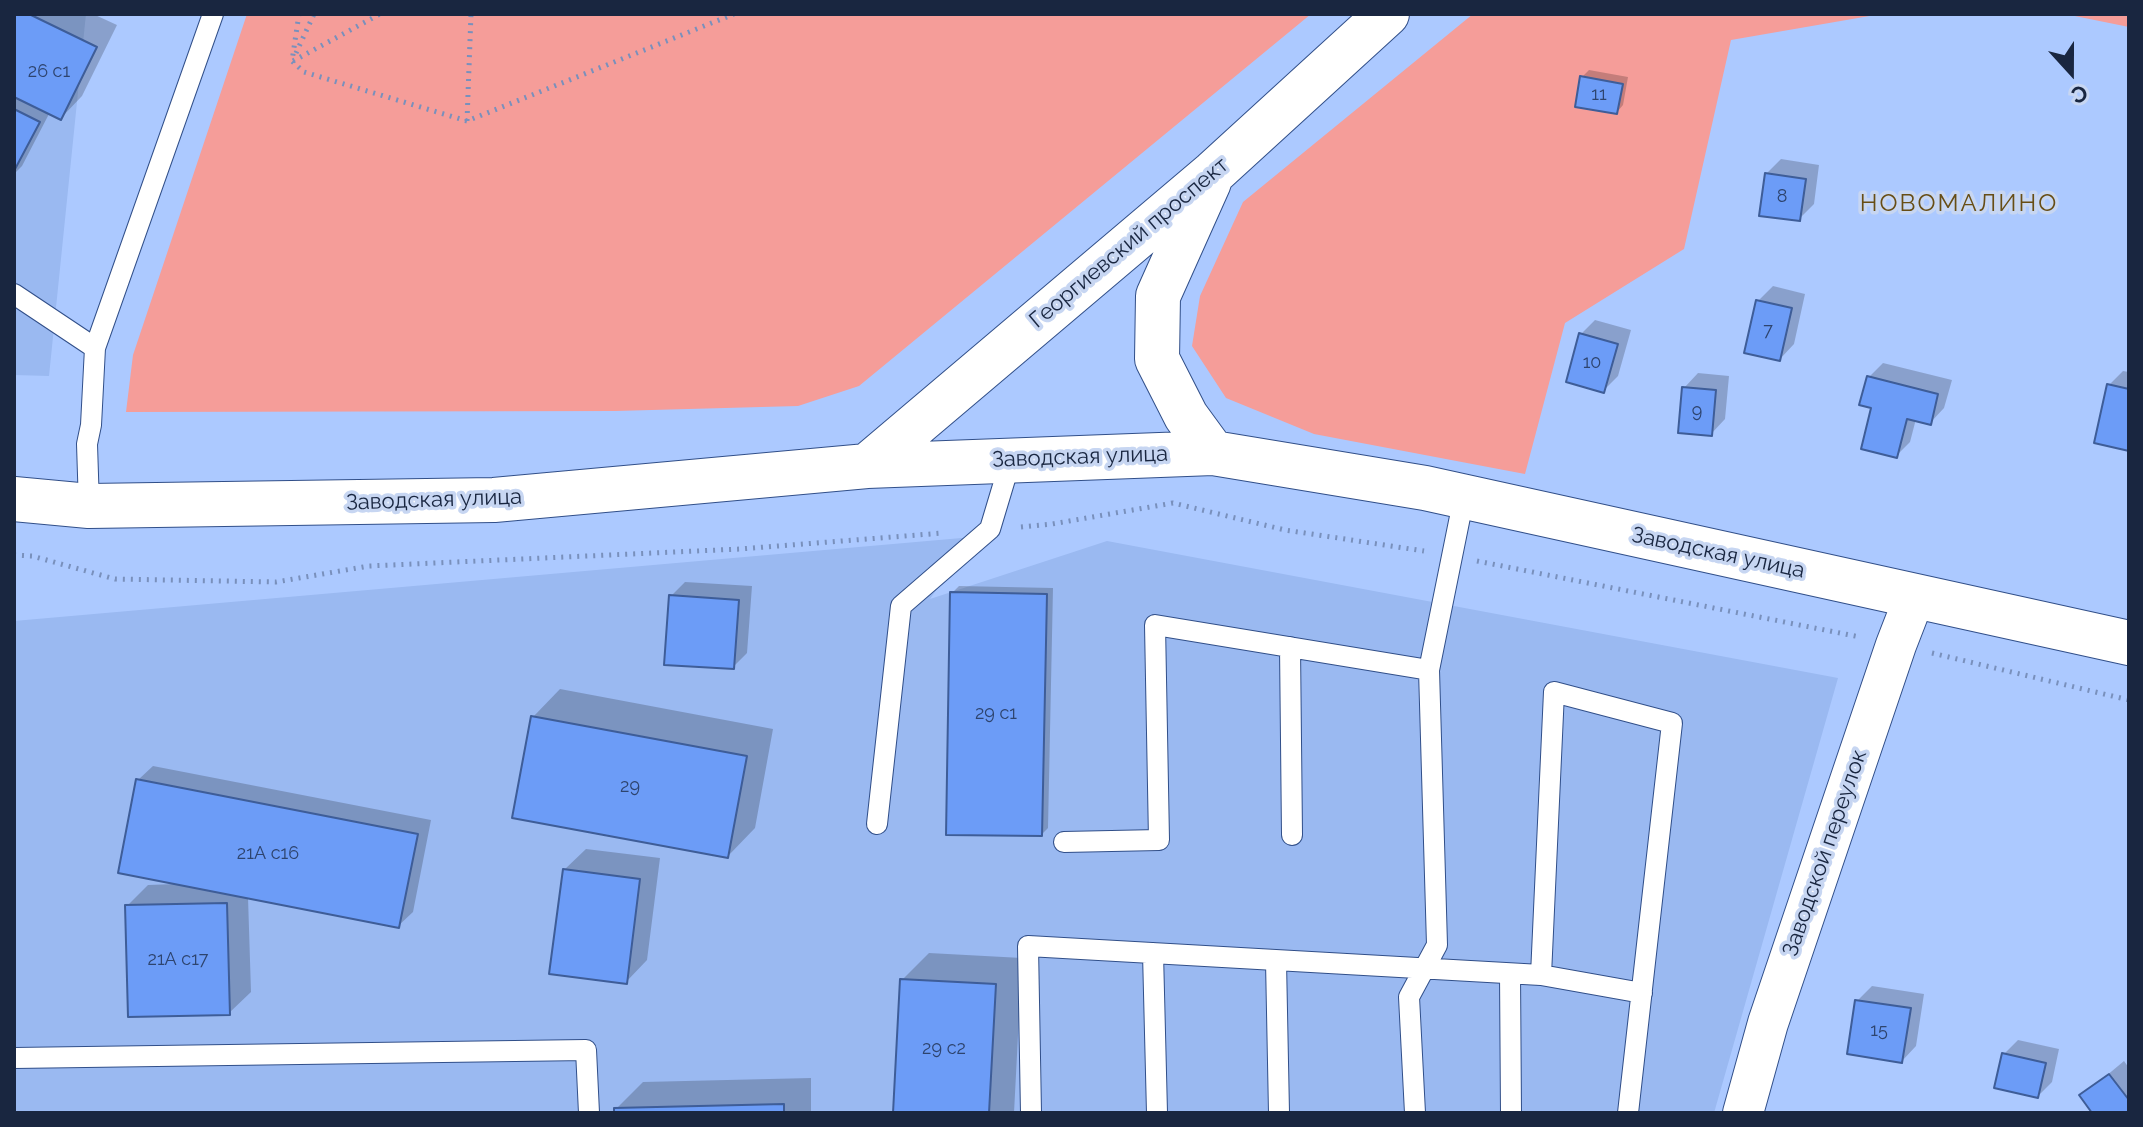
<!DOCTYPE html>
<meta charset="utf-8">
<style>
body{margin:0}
#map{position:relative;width:2143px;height:1127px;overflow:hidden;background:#acc9ff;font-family:Raleway,sans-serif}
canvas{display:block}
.frame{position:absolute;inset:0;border:16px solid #192640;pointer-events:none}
.north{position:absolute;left:2031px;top:32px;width:80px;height:80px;-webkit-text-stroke:6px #c7d6f2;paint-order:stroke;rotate:159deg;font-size:22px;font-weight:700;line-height:32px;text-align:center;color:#192640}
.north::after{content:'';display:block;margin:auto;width:28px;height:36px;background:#192640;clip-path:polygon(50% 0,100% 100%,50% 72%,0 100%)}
</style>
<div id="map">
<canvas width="2143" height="1127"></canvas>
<div class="frame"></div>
<div class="north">С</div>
</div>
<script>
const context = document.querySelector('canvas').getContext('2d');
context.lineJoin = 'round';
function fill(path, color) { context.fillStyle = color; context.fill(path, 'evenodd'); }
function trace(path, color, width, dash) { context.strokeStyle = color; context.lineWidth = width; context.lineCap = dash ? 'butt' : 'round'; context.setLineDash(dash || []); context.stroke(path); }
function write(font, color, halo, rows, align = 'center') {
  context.font = font + ' Raleway,sans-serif'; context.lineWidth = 7; context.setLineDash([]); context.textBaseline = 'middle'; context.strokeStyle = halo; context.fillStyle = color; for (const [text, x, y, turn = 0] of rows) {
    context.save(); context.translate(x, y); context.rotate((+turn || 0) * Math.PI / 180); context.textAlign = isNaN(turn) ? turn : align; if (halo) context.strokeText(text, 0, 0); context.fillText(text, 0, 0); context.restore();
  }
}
fill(new Path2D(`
 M14,14H86L49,376L14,375Z
 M973,537L930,599L1107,541L1838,678L1714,1113H14V621Z`), '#9ab9f1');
fill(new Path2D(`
 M247,14H1311L859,386L798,406L615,411L126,412L133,355Z
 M1473,14H1881L1731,40L1684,249L1565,323L1525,474L1314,434L1226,398L1192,346L1200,296L1243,202Z
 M2065,14H2129V27Z`), '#f59d99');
fill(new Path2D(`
 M14,14H93L117,25L82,96L61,118L50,112L22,166L14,174Z
 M1589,70L1628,77L1623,105L1617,112L1582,77Z
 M1781,159L1819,165L1814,204L1799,219L1766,174Z
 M1773,286L1805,294L1794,344L1780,359L1758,301Z
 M1595,320L1631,330L1618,376L1604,390L1581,334Z
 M1883,363L1952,380L1944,408L1930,423L1916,419L1910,442L1896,456L1869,377Z
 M2123,371L2129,372V449L2109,385Z
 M1698,373L1729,376L1725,419L1711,434L1684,388Z
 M685,582L752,586L747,653L733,667L671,596Z
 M959,586L1053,588L1048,828L1042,834L952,593Z
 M560,689L773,729L755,828L728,856L533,717Z
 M153,766L431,820L413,912L398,926L248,897L251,992L229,1013L127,906L148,885L176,884L138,780Z
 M586,849L660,858L647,960L626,982L564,870Z
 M929,953L1022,958L1014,1113H895L902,980Z
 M1872,986L1924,994L1916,1046L1902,1061L1857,1001Z
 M2018,1040L2059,1049L2052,1082L2038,1096L2004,1054Z
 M2124,1061L2129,1068V1113H2095L2082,1096Z
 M811,1078V1113H616V1109L643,1082Z`), '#0003');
const building = new Path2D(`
 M14,14H29L97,47L61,120L14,97Z
 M1580,76L1623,84L1617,114L1575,107Z
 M14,109L40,122L14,171Z
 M1765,173L1806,179L1800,221L1759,216Z
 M1756,300L1792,308L1780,361L1744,353Z
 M1579,333L1618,344L1604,393L1566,382Z
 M1867,376L1938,394L1931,425L1907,419L1897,458L1861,449L1871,408L1859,405Z
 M2107,384L2129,389V451L2094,443Z
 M1682,387L1716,390L1712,436L1678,433Z
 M950,592L1047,594L1042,836L946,835Z
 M669,595L739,600L734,669L664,665Z
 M531,716L747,756L728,858L512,818Z
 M136,779L418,834L399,928L118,873Z
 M563,869L640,879L627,984L549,974Z
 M227,903L230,1015L128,1017L125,905Z
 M900,979L996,984L989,1113H893Z
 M1855,1000L1911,1008L1902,1063L1847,1054Z
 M2002,1053L2046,1063L2038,1098L1994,1088Z
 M2109,1074L2129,1100V1113H2092L2079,1095Z
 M784,1104V1113H614V1108Z`);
fill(building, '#6c9cf7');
trace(building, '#3e5d98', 2);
const service = new Path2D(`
 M14,294L95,348
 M89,506L87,444L91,425L95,348L213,14
 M1290,647L1292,835
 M877,824L901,606L990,529L1011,459
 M1064,842L1159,840L1155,625L1429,670
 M1153,953L1157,1113
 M1276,961L1279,1113
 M1510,974L1511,1113
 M1541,975L1642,993
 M14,1058L586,1050L589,1113
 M1031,1113L1028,946L1541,975L1554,692L1672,723L1628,1113
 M1415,1113L1409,997L1437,945L1429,670L1464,497`);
const minor = new Path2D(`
 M1743,1113L1768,1023L1896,645L1915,596`);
const tertiary = new Path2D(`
 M1209,182L1158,296L1157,359L1186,416L1213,453
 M867,466L1213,173L1387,14
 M14,499L89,506L494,500L867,466L1213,453L1425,488L2129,643`);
trace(service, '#314f89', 22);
trace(minor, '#314f89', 42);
trace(tertiary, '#314f89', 46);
trace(new Path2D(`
 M299,14L292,61L304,72L467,121L734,14
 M296,53L314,14
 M293,61L380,14
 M467,121L471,14
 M1021,527L1052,524L1173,503L1285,530L1424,551
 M14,555L32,556L115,579L276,582L369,566L740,549L943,533
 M1477,561L1860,637
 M1932,653L2129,700`), '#7990bc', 5, [2, 6]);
trace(service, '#fff', 20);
trace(minor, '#fff', 40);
trace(tertiary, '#fff', 44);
write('18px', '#2e446e', null, [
 ["26 с1",49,72],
 ["11",1599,95],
 ["8",1782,197],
 ["7",1768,331],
 ["10",1592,363],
 ["9",1697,412],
 ["29 с1",996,714],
 ["29",630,787],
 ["21А с16",268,854],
 ["21А с17",178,960],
 ["15",1879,1031],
 ["29 с2",944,1049]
]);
write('22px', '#192640', '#c7d6f2', [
 ["Георгиевский проспект",1129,243,-40],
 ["Заводская улица",1080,457,-2],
 ["Заводская улица",434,500,-2],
 ["Заводская улица",1718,553,12],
 ["Заводской переулок",1825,853,-71]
]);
context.letterSpacing = '2px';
write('24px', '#674d14', '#c7d6f2', [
 ["НОВОМАЛИНО",1959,204]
]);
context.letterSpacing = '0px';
</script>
